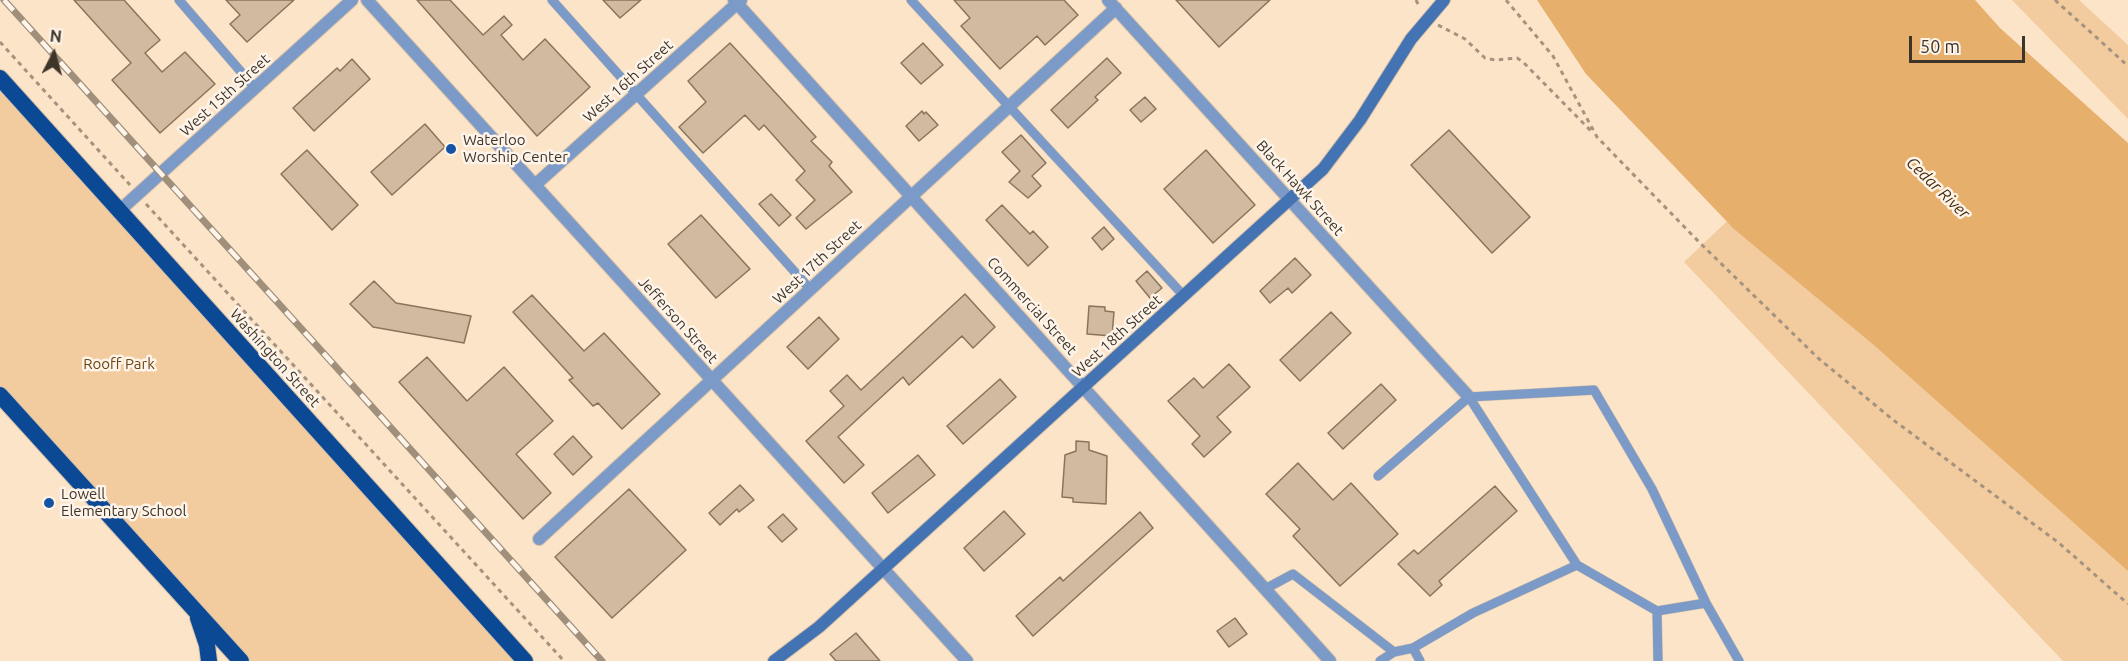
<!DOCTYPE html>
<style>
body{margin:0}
#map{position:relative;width:2128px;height:661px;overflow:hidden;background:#fce4c9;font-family:Ubuntu,sans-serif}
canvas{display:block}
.north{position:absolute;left:24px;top:24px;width:60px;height:60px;-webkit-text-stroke:4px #fef4e9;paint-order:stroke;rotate:6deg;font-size:16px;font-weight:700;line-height:24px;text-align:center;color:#3e352a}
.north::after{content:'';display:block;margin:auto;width:21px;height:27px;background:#3e352a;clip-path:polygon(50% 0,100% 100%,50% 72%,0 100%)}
.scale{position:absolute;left:1909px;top:36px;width:116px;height:27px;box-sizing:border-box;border:3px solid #3e352a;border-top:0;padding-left:8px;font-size:18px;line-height:21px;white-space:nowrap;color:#3e352a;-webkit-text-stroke:4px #fef4e9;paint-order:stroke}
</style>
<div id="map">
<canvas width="2128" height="661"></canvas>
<div class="north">N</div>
<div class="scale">50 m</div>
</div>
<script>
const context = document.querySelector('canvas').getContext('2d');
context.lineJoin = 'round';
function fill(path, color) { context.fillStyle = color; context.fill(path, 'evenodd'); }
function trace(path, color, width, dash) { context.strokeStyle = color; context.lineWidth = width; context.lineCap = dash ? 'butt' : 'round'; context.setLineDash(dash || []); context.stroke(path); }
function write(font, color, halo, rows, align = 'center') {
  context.font = font + ' Ubuntu,sans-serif'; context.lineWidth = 5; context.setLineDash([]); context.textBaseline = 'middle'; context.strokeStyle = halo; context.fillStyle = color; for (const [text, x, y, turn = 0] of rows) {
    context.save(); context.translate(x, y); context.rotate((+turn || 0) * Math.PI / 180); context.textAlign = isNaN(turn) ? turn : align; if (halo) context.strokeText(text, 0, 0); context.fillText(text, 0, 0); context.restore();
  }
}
fill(new Path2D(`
 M2012,0H2079L2128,45V119Z
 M0,73L533,661H244L0,393Z
 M1741,208L2128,554V661H2063L1684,262Z`), '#f2cc9f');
fill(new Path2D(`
 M1537,0H1975L2000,28L2128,143V571L1875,346L1734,229L1586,74Z`), '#e6af6b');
const building = new Path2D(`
 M74,0H124L160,40L145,53L162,72L185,52L215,84L160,133L112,80L131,63Z
 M226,0H294L247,42L230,24L240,15Z
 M417,0H450L483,35L504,16L512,25L501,35L523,60L545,39L590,87L537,136Z
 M603,0H641L620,18Z
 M954,0H1064L1078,15L1045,45L1037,36L1000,69L961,26L970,18Z
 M1176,0H1270L1219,47Z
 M730,43L816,137L811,141L832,162L829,166L852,192L806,229L796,218L815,200L796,180L805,171L764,125L759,130L745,115L703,153L679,127L706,102L688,81Z
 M923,43L943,65L921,84L901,63Z
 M1107,58L1121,73L1095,97L1098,100L1068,128L1051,110Z
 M352,59L370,79L314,131L293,108L337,68L340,71Z
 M1145,97L1156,109L1141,122L1130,110Z
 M922,111L924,114L926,112L938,125L919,141L906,126Z
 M425,124L445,147L392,195L371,172Z
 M1449,130L1530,217L1492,253L1411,165Z
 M1021,135L1046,163L1032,176L1041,186L1028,198L1009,182L1020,171L1002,152Z
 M307,150L358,205L332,230L281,174Z
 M1206,150L1255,205L1213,243L1164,189Z
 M771,194L791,215L779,226L759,204Z
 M1002,205L1030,234L1033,231L1048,247L1028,266L986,220Z
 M701,215L750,269L716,298L668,244Z
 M1104,227L1114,239L1102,250L1092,238Z
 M1295,258L1311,275L1292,293L1288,288L1270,303L1260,291Z
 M1147,271L1162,288L1150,298L1136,281Z
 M374,281L396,303L471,316L464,343L373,327L350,304Z
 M965,294L995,327L973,348L962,336L909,385L903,377L838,437L864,465L844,483L806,441L844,406L830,391L847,375L861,390Z
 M532,295L584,351L604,333L660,394L622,429L598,403L593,406L569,380L573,378L513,312Z
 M1089,306L1105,307V311L1114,312L1112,336L1087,334Z
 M1331,312L1351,333L1300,381L1280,360Z
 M819,317L839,339L808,369L787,347Z
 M427,357L467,401L504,367L553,421L516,454L551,493L523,519L399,382Z
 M1229,364L1250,387L1217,417L1231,432L1204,457L1192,444L1200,436L1168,401L1194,378L1203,388Z
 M1000,379L1016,397L963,444L947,426Z
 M1381,384L1396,400L1343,449L1328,433Z
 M573,436L592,457L573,475L554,454Z
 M1076,441L1089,442V450L1107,456L1106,504L1073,502V498L1062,497L1065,455L1076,451Z
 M918,455L935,475L888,513L872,493Z
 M1298,463L1333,500L1351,483L1398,534L1340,586L1293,536L1300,529L1266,494Z
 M740,485L754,500L739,512L737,509L720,525L709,513Z
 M1495,486L1517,511L1439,581L1442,585L1430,596L1398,564L1414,550L1418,554Z
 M629,489L686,550L612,618L555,557Z
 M1004,511L1025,534L984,571L964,548Z
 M1140,512L1153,528L1033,636L1016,616L1060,577L1063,581Z
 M783,514L797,529L782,542L768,527Z
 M1235,618L1247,634L1229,647L1217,631Z
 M856,633L880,661H836L830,654Z`);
fill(building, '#d1ba9f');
trace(building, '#8a745c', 1.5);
const service = new Path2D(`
 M179,0L255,88
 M552,0L810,289
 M911,0L1184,296
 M1469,397L1594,390L1652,489L1706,603L1739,661
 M1378,476L1469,397L1577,565L1473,613L1413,648L1394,652
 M1577,565L1657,611L1658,661
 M1265,589L1293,574L1394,652L1380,661
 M1657,611L1706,603
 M1413,648L1420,661`);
const minor = new Path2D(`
 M367,0L967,661
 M1108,0L1469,397
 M535,185L741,0
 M118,212L352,0
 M539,539L1116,8`);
const tertiary = new Path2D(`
 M734,0L1330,661`);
const secondary = new Path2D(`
 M774,661L819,627L1323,169L1360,120L1411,39L1444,0`);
const trunk = new Path2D(`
 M0,78L525,661
 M0,395L241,661
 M198,618L207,645L209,661`);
trace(service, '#d6c1a9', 10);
trace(minor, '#d6c1a9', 14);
trace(tertiary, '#d6c1a9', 14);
trace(secondary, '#d6c1a9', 14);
trace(trunk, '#d6c1a9', 18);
trace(new Path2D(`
 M1416,0L1420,8
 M1506,0L1553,56L1597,137L1701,244L1818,358L1892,419L2059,543L2128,604
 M2055,0L2128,66
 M1438,25L1465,39L1485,58L1495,60L1517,58L1523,62L1593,133
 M0,42L130,185
 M146,204L564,661`), '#a4937f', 3, [4.5, 4.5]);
trace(service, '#7b9ac7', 9);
trace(minor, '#7b9ac7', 12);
trace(tertiary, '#7b9ac7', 12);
trace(secondary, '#4473b3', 12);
trace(trunk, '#0c4994', 16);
const rail = new Path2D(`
 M4,0L602,661`);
trace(rail, '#9f8f7b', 7);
trace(rail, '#fef4e9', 4.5, [14]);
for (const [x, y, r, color] of [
 [451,149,6,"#1554a4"],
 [49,503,6,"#1554a4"]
]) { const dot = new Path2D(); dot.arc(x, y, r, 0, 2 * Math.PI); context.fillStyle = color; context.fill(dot); trace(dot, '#fef4e9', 2); }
write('15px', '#3e352a', '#fef4e9', [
 ["West 16th Street",628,81,-42],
 ["West 15th Street",225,95,-42],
 ["Black Hawk Street",1300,188,48],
 ["West 17th Street",817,262,-43],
 ["Commercial Street",1032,306,48],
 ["Jefferson Street",678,320,48],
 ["West 18th Street",1117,336,-42],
 ["Washington Street",275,358,48]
]);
write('15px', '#3e352a', '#fef4e9', [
 ["Waterloo",463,140],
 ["Worship Center",463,157],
 ["Lowell",61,494],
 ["Elementary School",61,511]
], 'left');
write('15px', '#6b4612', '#fef4e9', [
 ["Rooff Park",119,364]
]);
write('italic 16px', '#442d0f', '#fef4e9', [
 ["Cedar River",1938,188,44]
]);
</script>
